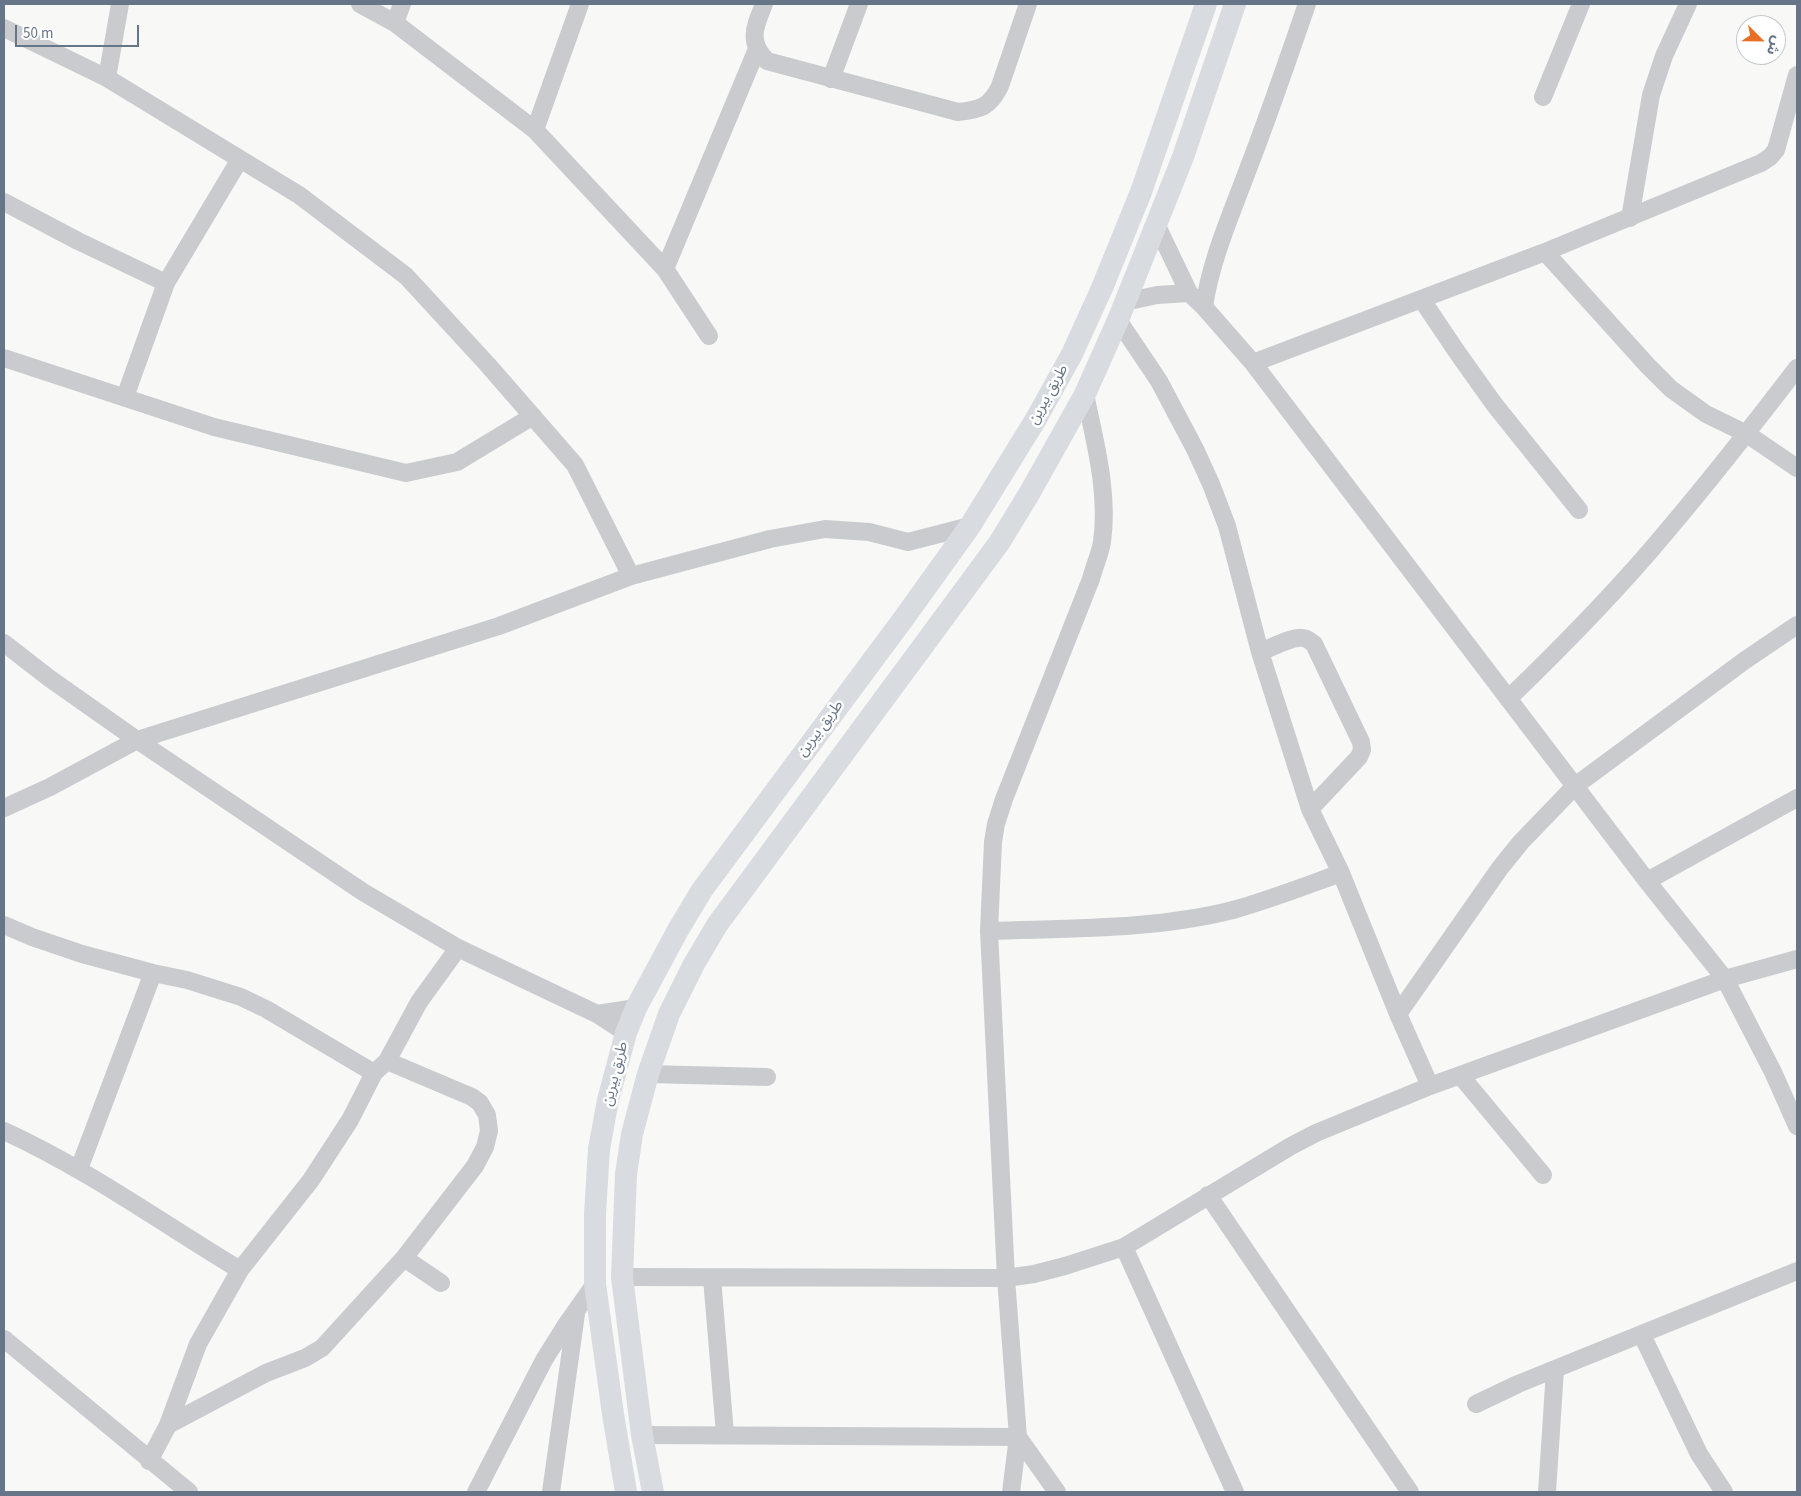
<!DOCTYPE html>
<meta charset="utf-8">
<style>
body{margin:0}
#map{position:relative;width:1801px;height:1496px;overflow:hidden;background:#f8f9f6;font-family:"Source Sans 3","Noto Sans Arabic",sans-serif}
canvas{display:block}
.frame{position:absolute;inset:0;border:5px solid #677588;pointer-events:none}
.north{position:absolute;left:1736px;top:15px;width:50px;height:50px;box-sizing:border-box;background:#fff;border:1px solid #c2c8cf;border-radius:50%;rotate:113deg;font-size:14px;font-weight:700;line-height:20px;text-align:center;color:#677588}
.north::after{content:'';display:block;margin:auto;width:18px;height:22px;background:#e96f26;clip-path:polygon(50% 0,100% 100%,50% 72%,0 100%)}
.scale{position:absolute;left:15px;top:25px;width:124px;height:22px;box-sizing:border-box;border:2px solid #677588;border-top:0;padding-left:6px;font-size:15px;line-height:18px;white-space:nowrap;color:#677588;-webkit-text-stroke:4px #fff;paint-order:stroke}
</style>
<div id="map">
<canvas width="1801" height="1496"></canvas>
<div class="frame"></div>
<div class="north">ش</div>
<div class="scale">50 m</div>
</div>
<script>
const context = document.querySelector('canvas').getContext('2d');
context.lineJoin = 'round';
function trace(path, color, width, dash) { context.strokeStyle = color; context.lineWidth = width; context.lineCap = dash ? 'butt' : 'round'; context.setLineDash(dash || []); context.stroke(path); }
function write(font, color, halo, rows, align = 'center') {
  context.font = font + ' "Source Sans 3","Noto Sans Arabic",sans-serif'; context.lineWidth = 5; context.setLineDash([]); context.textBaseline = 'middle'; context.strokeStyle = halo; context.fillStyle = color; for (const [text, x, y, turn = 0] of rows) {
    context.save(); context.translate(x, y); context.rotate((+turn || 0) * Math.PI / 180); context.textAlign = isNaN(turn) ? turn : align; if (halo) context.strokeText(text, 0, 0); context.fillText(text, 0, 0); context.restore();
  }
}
trace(new Path2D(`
 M360,4L395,23L535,130L665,269L709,336
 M764,4C755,27 747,41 767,61L958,112C980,110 990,107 1000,86L1028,4
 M395,23L402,4
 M4,28L107,78L299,195L406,276L488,365L575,465L631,576
 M107,78L120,4
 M831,79L859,4
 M1543,97L1581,4
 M535,130L580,4
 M4,202L78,241L166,283
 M1630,218L1651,95L1664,56L1688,4
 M1156,224L1189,293L1204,307L1253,363L1647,881L1725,979L1773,1072L1797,1126
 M1545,252L1648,366L1671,389L1706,414L1747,434L1797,468
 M665,269L757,49
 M1422,300L1457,352L1494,404L1579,510
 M1125,302L1157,295L1189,293
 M1204,307C1211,259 1231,215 1248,169C1269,115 1288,59 1307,4
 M1118,320L1159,381L1195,449L1211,484L1227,526L1260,652L1310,809L1341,873L1398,1014L1430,1086
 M4,358L214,427L406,473L457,462L533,416
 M1253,363L1545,252L1761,163L1770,157L1776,150L1797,75
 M125,397L166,283L240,159
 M4,643L49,678L137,740L363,892L458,948L597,1014L626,1033
 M1260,652C1271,648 1293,636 1303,638C1307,638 1311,642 1314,644L1361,742L1362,750L1359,757L1310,809
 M1508,699C1563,646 1618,590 1667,531C1712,478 1755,423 1797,368
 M4,808L50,787L137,740L499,626L631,576L770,539L825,529L869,532L908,542L970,526
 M1647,881L1797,798
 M4,925L32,937L82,954L153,973L187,980L241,997L266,1009L374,1073L387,1061L419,1002L458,948
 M989,931C1070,928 1154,930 1233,910C1269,900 1305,886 1341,873
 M597,1014L636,1008
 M1398,1014L1500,868L1521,842L1575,786L1744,661L1797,625
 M648,1074L767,1077
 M1460,1075L1543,1175
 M4,1131C87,1169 162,1223 240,1270
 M79,1169L153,973
 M1208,1195L1410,1492
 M1124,1247L1235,1492
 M404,1258L441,1283
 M622,1277L1006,1278L1034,1274L1065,1266L1124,1247L1291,1146L1316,1133L1430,1086L1725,979L1797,959
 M712,1278L725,1434
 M1642,1335L1699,1454L1724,1492
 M4,1339L189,1492
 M1476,1404L1518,1384L1797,1271
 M168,1425L266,1373L305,1358L322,1348L404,1258L475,1166L485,1147L489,1131L487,1115L480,1103L472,1097L387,1061
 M642,1435L1018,1437L1057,1492
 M149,1461L168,1425L198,1344L240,1270L311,1180L350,1120L374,1073
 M476,1492L544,1360L566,1325L595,1284
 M551,1492L576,1314
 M1011,1492L1018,1437L1006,1278L989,931L993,842L996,824L1004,799L1091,579C1094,567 1100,554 1102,542C1109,493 1095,442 1085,394
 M1547,1492L1555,1370`), '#c9cbcf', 18);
trace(new Path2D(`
 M626,1492L613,1414L595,1284V1214L599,1149L608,1100L626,1033L636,1008L678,930L702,890L904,618L970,526L1036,419L1072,354L1102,288L1141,192L1206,4
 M653,1492L642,1435L622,1277L626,1174L632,1134L648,1074L669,1014L694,964L717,925L999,543L1029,494L1085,394L1118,320L1183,157L1235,4`), '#d8dbe0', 22);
write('15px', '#677588', '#fff', [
 ["طريق بيرين",1049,395,-61],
 ["طريق بيرين",821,729,-53],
 ["طريق بيرين",616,1074,-76]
]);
</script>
